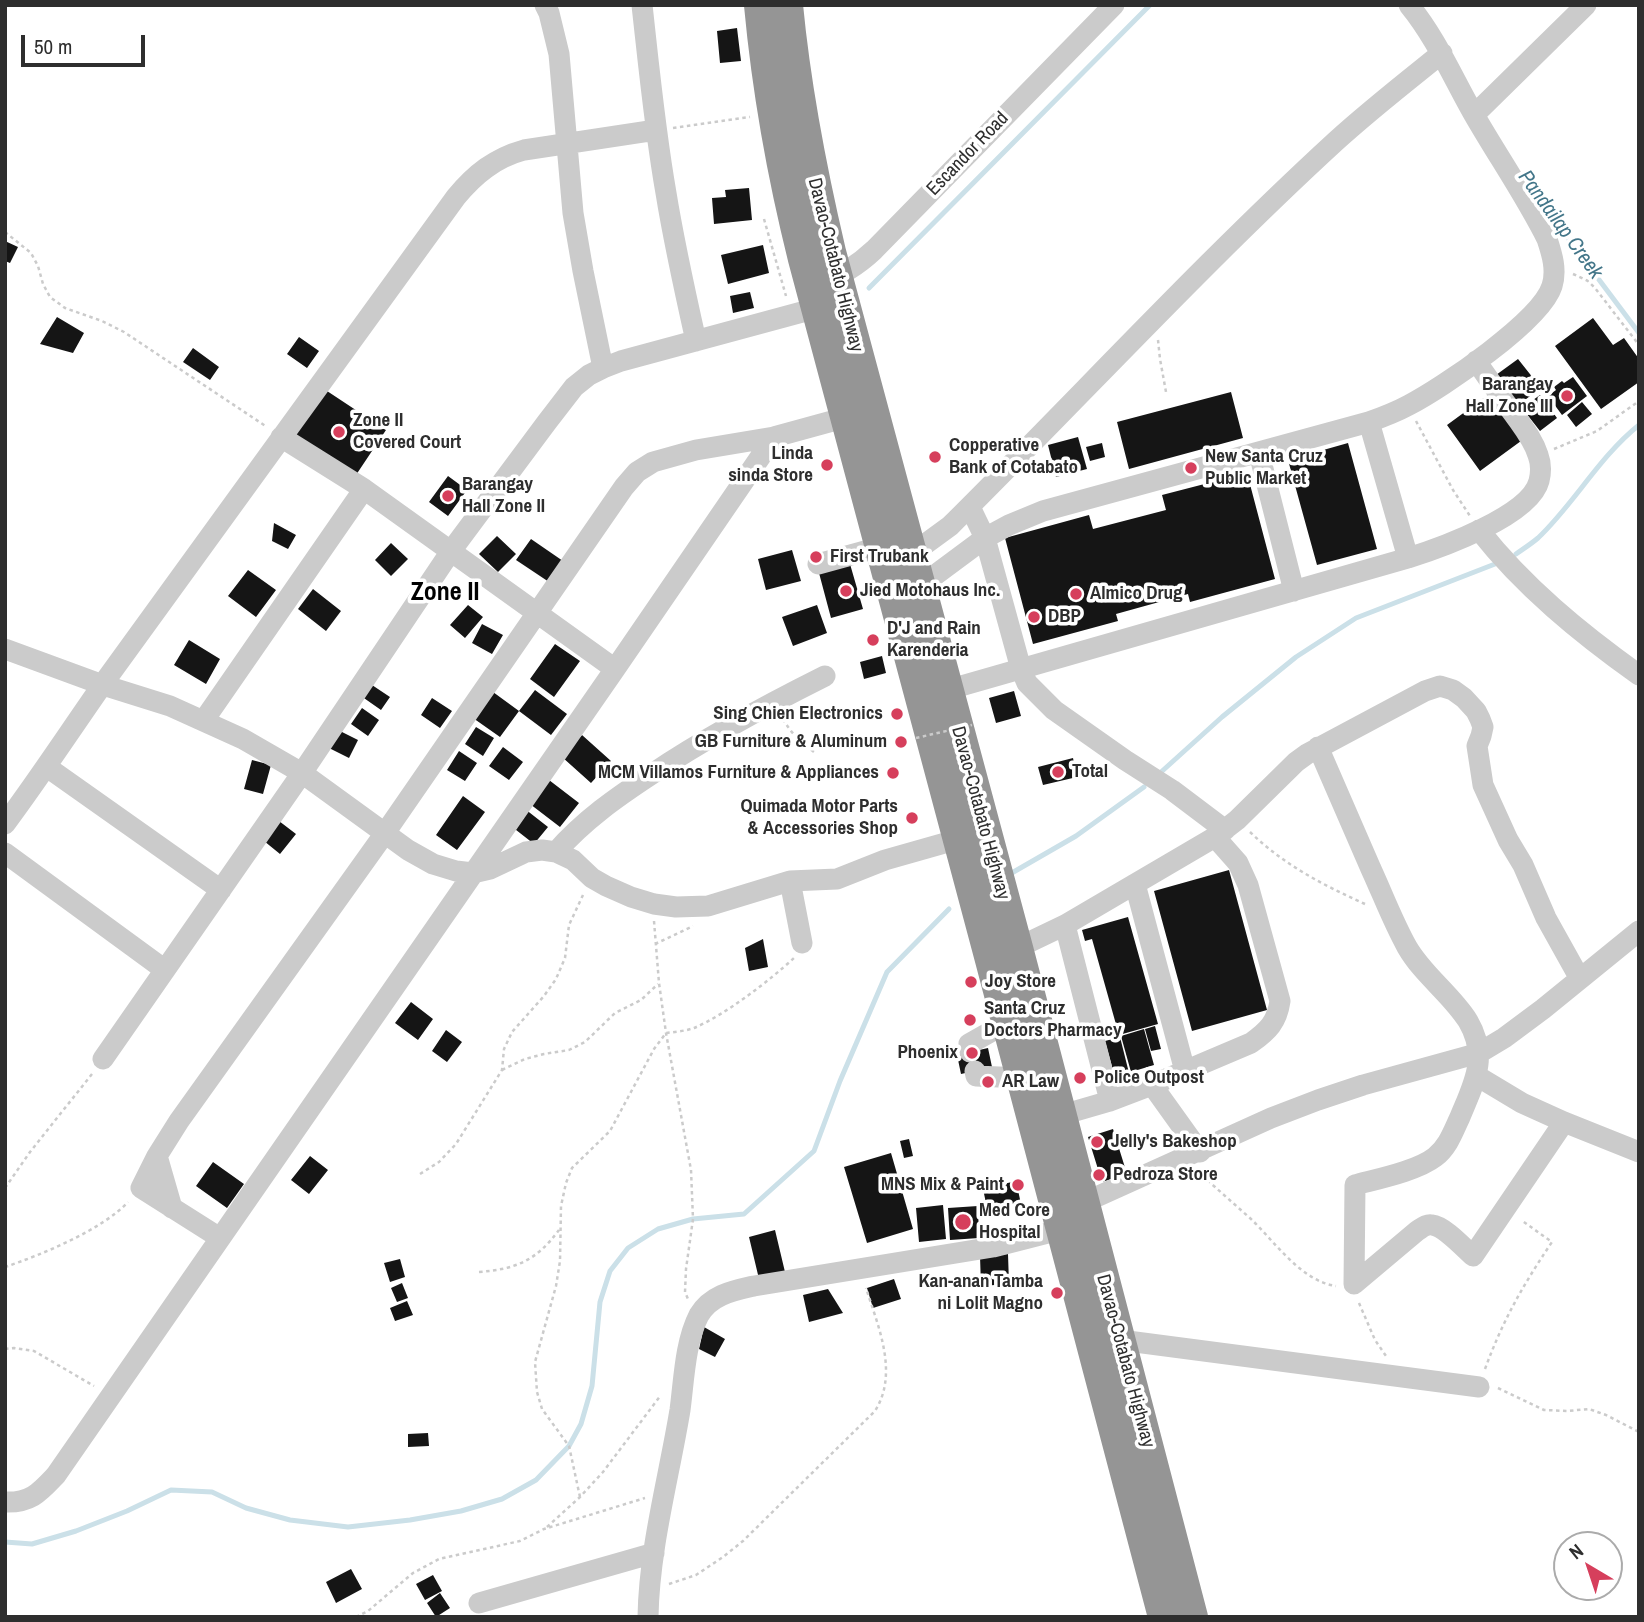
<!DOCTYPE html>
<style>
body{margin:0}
#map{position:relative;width:1644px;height:1622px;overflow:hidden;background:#fff;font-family:"Archivo Narrow",sans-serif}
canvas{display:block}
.frame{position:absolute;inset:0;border:7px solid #2e2e2e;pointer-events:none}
.north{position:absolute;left:1553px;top:1531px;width:70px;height:70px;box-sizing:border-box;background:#fff;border:2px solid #ababab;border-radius:50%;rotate:321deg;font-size:19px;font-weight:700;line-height:28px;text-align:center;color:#2e2e2e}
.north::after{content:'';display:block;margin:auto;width:24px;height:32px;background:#d63f5c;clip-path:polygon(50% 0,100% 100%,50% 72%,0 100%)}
.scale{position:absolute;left:21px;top:35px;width:124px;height:32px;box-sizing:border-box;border:4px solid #2e2e2e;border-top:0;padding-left:9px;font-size:21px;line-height:24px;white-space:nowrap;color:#2e2e2e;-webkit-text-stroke:5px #fff;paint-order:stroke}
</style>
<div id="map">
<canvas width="1644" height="1622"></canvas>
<div class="frame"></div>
<div class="north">N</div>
<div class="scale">50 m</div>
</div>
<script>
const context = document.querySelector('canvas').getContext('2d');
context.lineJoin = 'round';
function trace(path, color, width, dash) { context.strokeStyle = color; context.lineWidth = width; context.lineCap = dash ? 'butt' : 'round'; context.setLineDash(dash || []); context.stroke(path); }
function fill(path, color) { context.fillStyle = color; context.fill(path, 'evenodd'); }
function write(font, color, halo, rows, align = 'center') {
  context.font = font + ' "Archivo Narrow",sans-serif'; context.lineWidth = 7; context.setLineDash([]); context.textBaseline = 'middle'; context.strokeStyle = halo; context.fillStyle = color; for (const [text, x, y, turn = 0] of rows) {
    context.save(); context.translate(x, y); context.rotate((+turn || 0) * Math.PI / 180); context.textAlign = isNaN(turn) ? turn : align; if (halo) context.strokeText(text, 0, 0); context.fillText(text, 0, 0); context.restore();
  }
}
trace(new Path2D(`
 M1528,185L1639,333
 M869,288L1150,5
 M1516,554C1523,549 1531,544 1538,538C1574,504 1599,457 1639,425
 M1160,773L1222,717L1296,657L1356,618L1495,564
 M1010,874L1076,836L1144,787
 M5,1542L32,1544L76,1531L127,1511L171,1490L212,1492L246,1508L290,1520L348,1527L410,1520L461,1511L502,1499L536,1480L569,1446L581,1424L592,1386L600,1302L610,1271L628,1248L658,1229L693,1219L744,1214L814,1151L840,1081L887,972L949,909`), '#cbe0e8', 5);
fill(new Path2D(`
 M737,28L741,61L720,63L717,31Z
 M749,188L752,220L714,224L712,198L726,197L725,190Z
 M5,241L18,247L10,263L5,261Z
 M763,245L769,273L728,284L721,255Z
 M750,292L754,308L733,313L730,296Z
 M57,317L84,333L73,353L40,344Z
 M1593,318L1613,345L1624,338L1639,359V382L1601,409L1555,346Z
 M299,337L319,351L307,368L287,354Z
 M193,348L219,367L210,380L183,362Z
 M1518,359L1541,388L1518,405L1496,375Z
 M1573,377L1587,396L1562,415L1548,396L1556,390L1554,387L1562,381L1564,383Z
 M324,389L386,430L356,475L293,434Z
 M1231,392L1243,438L1129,469L1117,422Z
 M1488,395L1521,441L1480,471L1447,425Z
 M1540,395L1557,418L1540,431L1522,408Z
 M1582,402L1592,414L1576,427L1567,415Z
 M1078,437L1087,469L1056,477L1048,445Z
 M1102,443L1105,457L1090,461L1086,447Z
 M1348,443L1377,549L1317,565L1288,460Z
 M1247,473L1275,579L1190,602L1188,594L1116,614L1118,621L1033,644L1005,538L1089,515L1093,529L1166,510L1162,495Z
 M448,476L467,490L448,516L429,502Z
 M274,523L296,535L288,549L272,541Z
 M497,536L516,554L498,572L479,554Z
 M531,539L563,561L549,582L516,560Z
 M391,543L408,559L391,576L375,560Z
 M792,550L801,581L766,590L758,559Z
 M850,564L863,609L831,618L819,573Z
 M248,570L276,590L256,617L228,596Z
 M313,589L341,611L326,631L298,609Z
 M468,605L483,617L465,638L450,625Z
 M817,605L827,633L793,646L782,617Z
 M482,624L503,635L492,654L472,643Z
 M189,640L220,659L206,684L174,665Z
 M555,644L580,661L554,697L530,679Z
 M882,656L886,673L864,679L860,662Z
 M369,683L390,697L381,710L361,696Z
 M535,690L567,714L551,735L519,711Z
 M1014,691L1021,716L996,723L989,698Z
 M493,692L519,711L500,737L473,718Z
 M432,698L452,711L440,728L421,715Z
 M362,708L379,720L368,736L351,724Z
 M476,727L494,738L483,756L465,744Z
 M338,730L358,740L349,758L329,748Z
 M582,735L611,761L591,783L562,757Z
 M503,747L523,762L509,780L489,766Z
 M459,751L477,763L465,781L447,770Z
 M1073,758L1077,777L1043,785L1038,767Z
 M252,760L271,765L263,794L244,789Z
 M549,780L579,803L560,827L530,804Z
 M463,796L485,812L457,850L436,835Z
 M525,809L548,827L534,844L511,826Z
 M279,821L296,834L280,854L264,841Z
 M1229,870L1267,1010L1192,1031L1154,891Z
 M1128,917L1158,1024L1119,1035L1092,939L1085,941L1082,930Z
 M763,939L768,967L749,971L745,948Z
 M411,1002L433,1019L418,1040L395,1023Z
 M1155,1026L1161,1049L1151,1051L1145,1029Z
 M1144,1029L1154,1065L1131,1072L1121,1036Z
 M446,1030L462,1042L447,1062L432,1051Z
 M1120,1037L1130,1077L1116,1081L1105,1041Z
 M988,1048L992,1067L961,1074L957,1055Z
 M1113,1129L1127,1174L1102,1182L1088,1137Z
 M909,1139L913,1156L904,1158L900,1141Z
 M891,1153L913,1229L867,1243L844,1167Z
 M310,1156L328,1170L309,1194L291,1180Z
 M213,1162L244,1184L227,1208L196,1186Z
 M1016,1181L1021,1204L986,1203L983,1189Z
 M943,1205L946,1239L919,1242L916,1208Z
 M978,1206L979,1238L950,1240L948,1208Z
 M775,1230L785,1272L759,1279L749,1237Z
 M1008,1254L1009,1284L981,1286L980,1256Z
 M400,1259L405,1277L390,1282L384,1263Z
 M894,1279L901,1299L873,1308L867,1288Z
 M402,1283L408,1298L397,1302L391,1288Z
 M828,1289L843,1313L809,1322L803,1295Z
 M407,1301L413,1315L395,1321L390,1308Z
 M704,1327L725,1339L715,1357L699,1349Z
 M428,1433L429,1446L408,1447V1434Z
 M351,1569L362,1589L336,1603L326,1582Z
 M433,1575L442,1591L425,1600L416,1584Z
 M440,1593L450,1608L436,1617L427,1603Z`), '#151515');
trace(new Path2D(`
 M673,128L750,117
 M764,219L786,296
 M5,232L31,253L38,266L43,284L50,297L65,308L102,321L124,332L267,427
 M1573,274L1588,281L1595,288L1639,345
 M1158,340L1160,359L1166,392
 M1416,421L1453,490L1470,516
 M1554,449L1597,431L1639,401
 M783,719C791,733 801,743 814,752
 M1250,832C1284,865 1323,885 1365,904
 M654,921L659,983L666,1033L691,1170L693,1219L686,1269L685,1292L688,1299
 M655,944L693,926
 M502,1070L525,1059L544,1054L569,1050L585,1042L615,1013L641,1000L658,984
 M1197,1171C1215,1187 1233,1203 1251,1219C1275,1242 1301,1281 1336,1286
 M420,1174L439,1162L456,1144L502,1070L504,1049L512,1032L544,996L556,979L565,958L569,925L583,895
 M5,1188L30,1152L92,1074
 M5,1267C41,1255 102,1230 128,1202
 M479,1272C516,1269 536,1261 559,1230
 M1359,1303L1375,1340L1386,1356
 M5,1349L14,1348L34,1351L94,1386
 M1485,1369C1503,1320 1523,1285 1552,1242L1521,1220
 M1498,1388L1544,1410L1567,1411L1589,1409L1606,1415L1639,1432
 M580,1497L569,1446L542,1409L537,1392L535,1362L556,1286L560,1261L561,1206L566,1183L572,1168L610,1131L654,1049L666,1033C675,1032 685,1031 694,1028C725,1015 769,981 794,958
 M547,1527L580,1497L603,1472L661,1395
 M669,1584L696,1575L723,1557L743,1541L875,1411C899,1373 878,1326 866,1288
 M356,1617L368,1611L413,1573L439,1559L520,1541L544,1529L645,1498`), '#cbcbcb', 2.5, [3.5, 3.5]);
trace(new Path2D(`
 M545,5L549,13L559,54L573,213L583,271L603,368
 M642,5C649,68 655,131 666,193C674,243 685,292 696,341
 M1474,115L1586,5
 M826,280C845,274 859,264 874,250L1114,5
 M1369,422L1408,558
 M281,437L364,489L615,669
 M1259,453L1294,591
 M970,507L985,538L1021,669L1027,683L1054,710L1125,760L1172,790L1225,830
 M1479,530C1524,587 1580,633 1639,675
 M910,552L924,545L950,526C1079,398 1202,264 1336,141C1370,110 1406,82 1442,53
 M818,564L880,547
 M919,587L985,538L1009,525L1043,511L1369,422C1383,417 1396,412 1409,405C1442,388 1541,321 1552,286C1557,270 1552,254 1547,239C1525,195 1497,155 1473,113C1452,76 1436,38 1409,5
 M5,649L103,685L170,706L243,739L302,773L408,850L433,864L456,871L473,873L490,869L526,852L542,850L556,852L573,860L592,878L606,886L631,897L654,904L676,907L708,906L790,881L837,879L885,860L959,839
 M947,690L1408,558C1440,548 1530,516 1539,481C1541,473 1541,463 1538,455C1533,439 1522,426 1513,413C1500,396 1488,378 1476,361
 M204,720L364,489
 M1318,747C1336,788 1354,829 1371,869C1383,895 1393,922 1407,947C1423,975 1451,994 1468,1021C1489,1057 1474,1083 1460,1117C1453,1132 1448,1147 1435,1157C1417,1171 1377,1179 1355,1185L1354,1284
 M47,767L221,890
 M5,824C40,777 72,728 105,681C222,519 339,358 456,197C475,174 495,158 524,150L656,130
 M556,852C584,820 617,797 652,774C707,737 765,706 825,676
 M5,853L165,970
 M790,881L802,943
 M1135,884L1185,1071
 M1065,925L1110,1101
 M1006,951L1017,948L1065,925L1215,837L1237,820L1296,762L1307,754L1425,691L1440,686L1453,690L1464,698L1476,711L1480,719L1483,727L1481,736L1477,746L1483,785L1508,840L1523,865L1546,918L1580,979
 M970,1052L969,1044L1008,1022
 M103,1059L302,773L451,551L547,422L574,387L589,375L603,368L621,361L828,305
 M975,1071L976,1076L1022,1078
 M1477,1076L1522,1103L1564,1122L1639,1152
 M1152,1085L1200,1152
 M1048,1119L1110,1101L1152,1085L1251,1043C1268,1031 1277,1022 1280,1001L1248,885L1238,863L1215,837
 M157,1156L172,1208
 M1074,1205L1083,1203L1271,1118L1318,1100L1363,1085L1479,1053L1504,1038L1543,1009L1639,931
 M220,1238L141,1188L157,1156L179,1121L385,833L624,487L637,472L653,462L696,450L774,437L847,417
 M1354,1284L1417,1231C1422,1228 1426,1224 1432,1225C1444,1226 1464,1248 1473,1256L1564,1122
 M1120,1340L1479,1387
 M5,1502C31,1503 40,1492 56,1475L615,669L774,437
 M479,1603L654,1553
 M648,1617C649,1549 669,1477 680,1410C684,1380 685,1342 699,1315C711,1295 732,1291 754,1286L993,1247L1075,1226`), '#cbcbcb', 21);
trace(new Path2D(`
 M760,5C768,91 783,175 804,259L990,956L1164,1617
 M787,5C795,89 811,171 830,252L1017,948L1192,1617`), '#959595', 32);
trace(new Path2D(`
 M916,738L972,725`), '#cbcbcb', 2.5, [3.5, 3.5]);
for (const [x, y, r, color] of [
 [1567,396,7,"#d63f5c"],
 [339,432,7,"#d63f5c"],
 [935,457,7,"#d63f5c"],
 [827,465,7,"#d63f5c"],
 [1191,468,7,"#d63f5c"],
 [448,496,7,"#d63f5c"],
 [816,557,7,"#d63f5c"],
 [846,591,7,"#d63f5c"],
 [1076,594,7,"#d63f5c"],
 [1034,617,7,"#d63f5c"],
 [873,640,7,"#d63f5c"],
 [897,714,7,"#d63f5c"],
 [901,742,7,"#d63f5c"],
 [1058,772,7,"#d63f5c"],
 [893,773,7,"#d63f5c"],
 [912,818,7,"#d63f5c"],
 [971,982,7,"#d63f5c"],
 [970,1020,7,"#d63f5c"],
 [972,1053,7,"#d63f5c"],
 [1080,1078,7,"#d63f5c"],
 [988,1082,7,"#d63f5c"],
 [1097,1142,7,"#d63f5c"],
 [1099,1175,7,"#d63f5c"],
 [1018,1185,7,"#d63f5c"],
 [963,1222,9,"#d63f5c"],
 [1057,1293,7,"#d63f5c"]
]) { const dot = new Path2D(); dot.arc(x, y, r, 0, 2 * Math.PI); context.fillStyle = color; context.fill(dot); trace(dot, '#fff', 2.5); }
write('19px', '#2e2e2e', '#fff', [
 ["Escandor Road",968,154,-46],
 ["Davao-Cotabato Highway",835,265,76],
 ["Davao-Cotabato Highway",980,813,75],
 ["Davao-Cotabato Highway",1125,1361,75]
]);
write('bold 19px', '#2e2e2e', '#fff', [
 ["Barangay",1553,385,"right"],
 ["Hall Zone III",1553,407,"right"],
 ["Zone II",353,421],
 ["Covered Court",353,443],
 ["Copperative",949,446],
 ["Bank of Cotabato",949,468],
 ["Linda",813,454,"right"],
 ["sinda Store",813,476,"right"],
 ["New Santa Cruz",1205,457],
 ["Public Market",1205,479],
 ["Barangay",462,485],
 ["Hall Zone II",462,507],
 ["First Trubank",830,557],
 ["Jied Motohaus Inc.",860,591],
 ["Almico Drug",1090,594],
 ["DBP",1048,617],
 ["D'J and Rain",887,629],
 ["Karenderia",887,651],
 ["Sing Chien Electronics",883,714,"right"],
 ["GB Furniture & Aluminum",887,742,"right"],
 ["Total",1072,772],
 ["MCM Villamos Furniture & Appliances",879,773,"right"],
 ["Quimada Motor Parts",898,807,"right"],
 ["& Accessories Shop",898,829,"right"],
 ["Joy Store",985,982],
 ["Santa Cruz",984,1009],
 ["Doctors Pharmacy",984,1031],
 ["Phoenix",958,1053,"right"],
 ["Police Outpost",1094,1078],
 ["AR Law",1002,1082],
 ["Jelly's Bakeshop",1111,1142],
 ["Pedroza Store",1113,1175],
 ["MNS Mix & Paint",1004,1185,"right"],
 ["Med Core",979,1211],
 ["Hospital",979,1233],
 ["Kan-anan Tamba",1043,1282,"right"],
 ["ni Lolit Magno",1043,1304,"right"]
], 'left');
write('italic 21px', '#437689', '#fff', [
 ["Pandailap Creek",1560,225,54]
]);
write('bold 26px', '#000', '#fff', [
 ["Zone II",445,593]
]);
</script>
